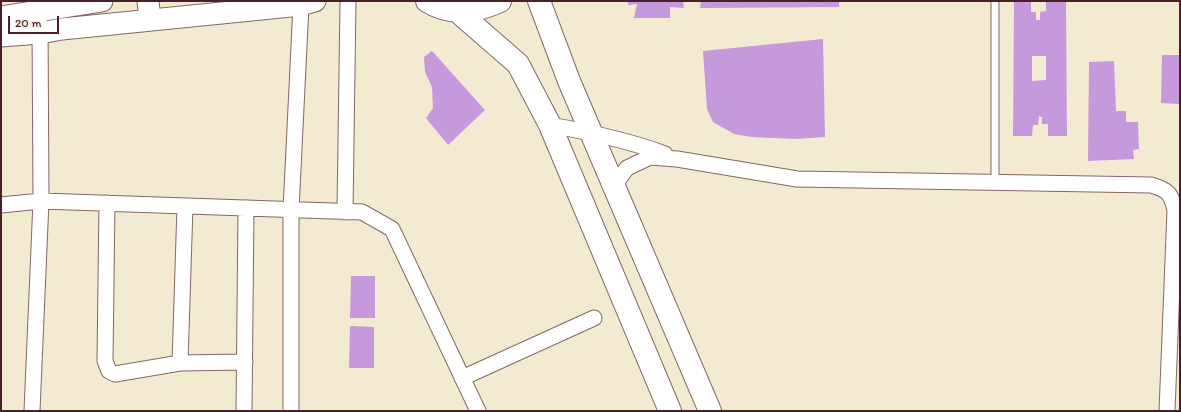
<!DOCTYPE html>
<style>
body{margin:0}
#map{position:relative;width:1181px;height:412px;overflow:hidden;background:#f2ebd2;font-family:Itim,sans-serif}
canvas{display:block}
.frame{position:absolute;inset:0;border:2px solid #4a1f2b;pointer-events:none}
.scale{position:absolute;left:8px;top:16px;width:51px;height:18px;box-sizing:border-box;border:2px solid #4a1f2b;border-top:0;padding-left:5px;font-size:12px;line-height:14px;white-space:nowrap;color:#4a1f2b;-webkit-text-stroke:3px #fcf5e5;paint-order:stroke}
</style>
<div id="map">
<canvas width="1181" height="412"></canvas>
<div class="frame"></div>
<div class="scale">20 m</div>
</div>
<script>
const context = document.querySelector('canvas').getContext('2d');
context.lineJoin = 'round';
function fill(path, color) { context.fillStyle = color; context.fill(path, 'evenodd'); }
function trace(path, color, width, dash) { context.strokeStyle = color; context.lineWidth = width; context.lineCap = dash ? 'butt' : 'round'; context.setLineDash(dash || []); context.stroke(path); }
fill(new Path2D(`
 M628,1H683L684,8L670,7V18H634L637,4L628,5Z
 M701,1H839V7L700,8Z
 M1014,1H1031V12H1036V20H1040V12L1046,11V1H1066L1067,136H1048V124H1042V117L1039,116L1038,125H1033L1032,136H1013ZM1032,56H1046V80L1032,81Z
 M823,39L825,137L796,139L751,137L734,134L713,122L707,109L703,51Z
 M432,51L485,110L448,145L426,118L433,108L432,87L425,72L424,57Z
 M1162,55H1180V104L1161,103Z
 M1114,61L1116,111H1126V122H1138L1139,149L1133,150L1134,159L1088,161L1089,62Z
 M351,276H375V318H350Z
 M350,326L374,327V368H349Z`), '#c698dc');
const lane = new Path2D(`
 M995,182V1`);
const street = new Path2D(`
 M550,125C589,132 628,140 665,154
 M613,187L627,168L650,157L677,159L797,179L1151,185C1168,190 1171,193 1175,210L1167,411
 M107,203L105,361L109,371L115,374L180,363L245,362
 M1,205L41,201L362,212L392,229L478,411
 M345,212L348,1
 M180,363L185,206
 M462,378L594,318
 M32,411L41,201L40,24
 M244,411L246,208
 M291,411V210L301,5`);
const secondary = new Path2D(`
 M148,1L150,20
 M1,17L102,1
 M1,36L40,33L62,29L301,5L315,1`);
const primary = new Path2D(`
 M427,1C450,16 477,12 500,1
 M539,1L569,81L710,411
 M457,11L518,64L550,125L670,411`);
trace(lane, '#856665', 9);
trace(street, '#856665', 17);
trace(secondary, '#856665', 23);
trace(primary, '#856665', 24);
trace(lane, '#fff', 7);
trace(street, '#fff', 15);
trace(secondary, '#fff', 21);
trace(primary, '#fff', 22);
</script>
